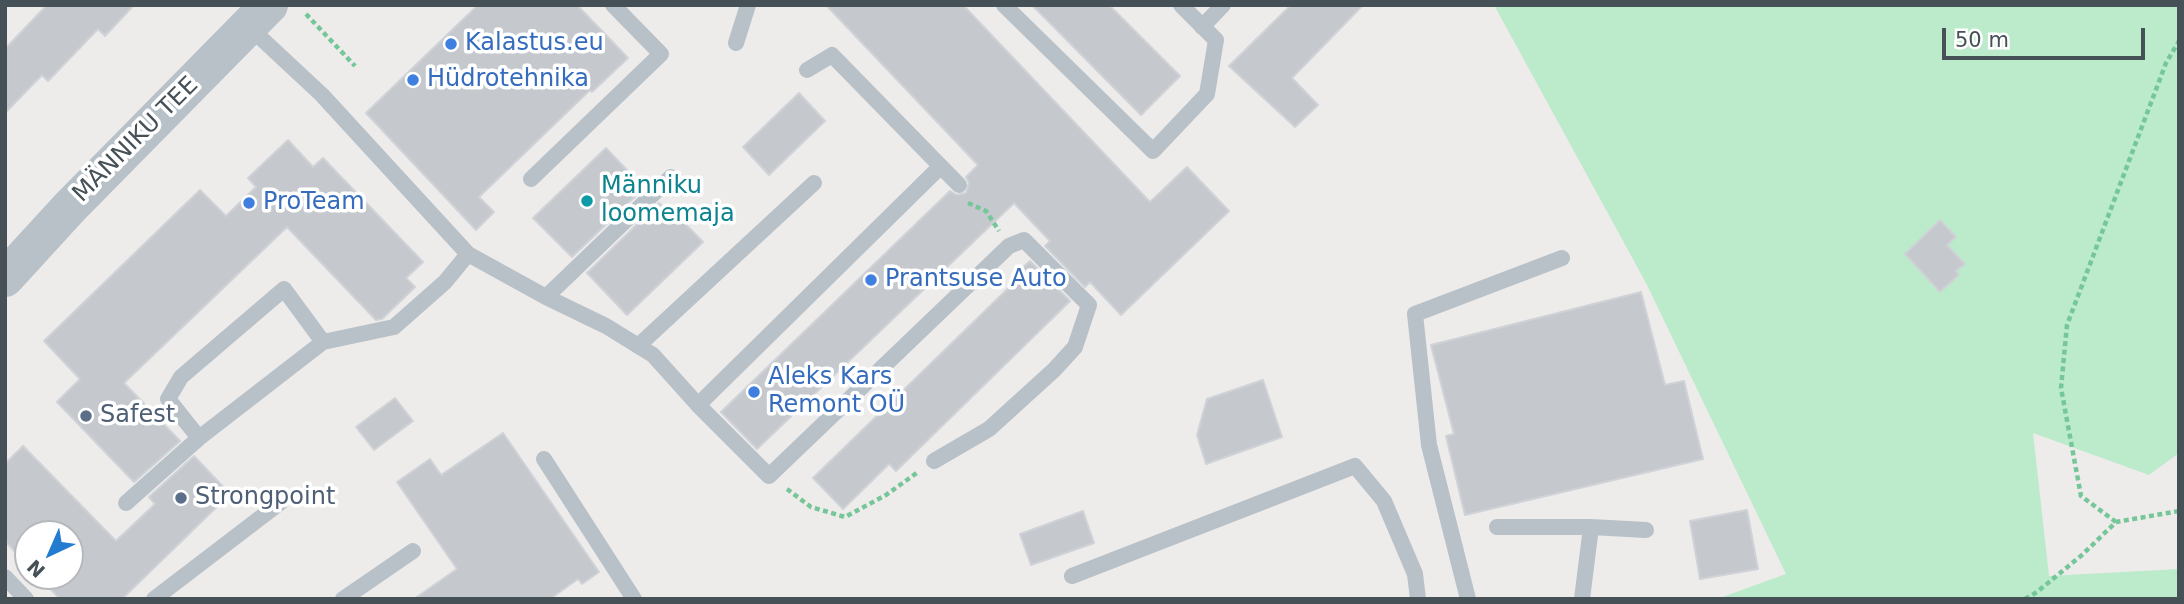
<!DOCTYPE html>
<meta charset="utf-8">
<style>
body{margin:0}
#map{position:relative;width:2184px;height:604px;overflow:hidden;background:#eeebeb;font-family:"DejaVu Sans",sans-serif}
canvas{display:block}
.frame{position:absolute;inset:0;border:7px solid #455057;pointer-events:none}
.north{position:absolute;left:14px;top:520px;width:70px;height:70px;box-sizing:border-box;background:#fff;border:2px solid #b5b9bc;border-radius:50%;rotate:224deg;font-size:19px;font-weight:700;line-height:28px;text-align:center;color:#455057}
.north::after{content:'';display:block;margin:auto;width:24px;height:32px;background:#237cd0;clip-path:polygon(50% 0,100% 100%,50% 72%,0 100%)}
.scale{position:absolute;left:1942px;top:28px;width:203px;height:32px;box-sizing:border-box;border:4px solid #455057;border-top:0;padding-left:9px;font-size:21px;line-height:24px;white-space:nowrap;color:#455057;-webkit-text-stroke:5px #fff;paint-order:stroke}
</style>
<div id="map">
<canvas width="2184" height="604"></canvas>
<div class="frame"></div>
<div class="north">N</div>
<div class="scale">50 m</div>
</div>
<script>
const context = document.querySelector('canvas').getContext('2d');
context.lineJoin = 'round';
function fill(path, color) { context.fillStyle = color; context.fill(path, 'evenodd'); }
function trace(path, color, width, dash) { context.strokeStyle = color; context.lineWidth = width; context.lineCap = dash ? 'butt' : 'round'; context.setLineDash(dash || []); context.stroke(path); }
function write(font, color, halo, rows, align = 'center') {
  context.font = font + ' "DejaVu Sans",sans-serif'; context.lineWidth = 7; context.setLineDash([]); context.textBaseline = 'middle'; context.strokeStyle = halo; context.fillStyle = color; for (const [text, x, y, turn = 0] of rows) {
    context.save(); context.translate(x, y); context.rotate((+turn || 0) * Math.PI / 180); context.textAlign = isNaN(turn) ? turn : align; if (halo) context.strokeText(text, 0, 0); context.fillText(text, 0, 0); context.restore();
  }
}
fill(new Path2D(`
 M1494,5H2179V453L2149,475L2033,433L2049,576L2179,569V599H1717L1786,574L1646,283Z`), '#bbebca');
const building = new Path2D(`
 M47,5H134L105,36L98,29L48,81L42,75L5,113V49Z
 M478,5H577L628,58L592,92L590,90L479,197L494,212L476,230L366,113Z
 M826,5H963L1150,202L1187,167L1229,211L1121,315L1090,282L1085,287L1045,246L1050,241L1014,203L757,449L721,412L950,191L957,195L966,193L969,183L966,177L978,165Z
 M1032,5H1109L1180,76L1141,115Z
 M1291,5H1363L1292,78L1318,105L1295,127L1229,66Z
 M799,93L825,121L769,175L743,147Z
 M288,140L313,167L323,158L423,262L406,278L415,287L382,319L376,320L287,227L124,383L180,441L134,482L57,402L80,379L44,341L200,190L226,216L256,187L248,178Z
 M606,148L644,188L572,257L533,218Z
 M659,203L669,213L672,210L703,242L627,315L587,273Z
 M1940,220L1956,237L1947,245L1965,264L1956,271L1959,275L1940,292L1905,254Z
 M1030,261L1070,301L896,471L889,464L843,509L813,478L1026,271L1022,268Z
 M1641,292L1665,385L1684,381L1703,459L1465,515L1446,436L1454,434L1431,345Z
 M1263,380L1282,437L1206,464L1197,435L1207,399Z
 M395,398L413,421L374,450L356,427Z
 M503,433L599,572L582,584L578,579L550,599H414L457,569L397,482L430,459L441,475Z
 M23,446L116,541L155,504L149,497L194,456L230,494L122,599H60L38,576H70V534H28V566L5,541V464Z
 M1747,510L1758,569L1700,579L1690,521Z
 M1083,511L1094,543L1031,565L1020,534Z`);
fill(building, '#c5c9ce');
trace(building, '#cfd2d7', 2);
trace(new Path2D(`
 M306,14L355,66
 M968,203L986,211L999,231
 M787,489L811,507L845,517L886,495L918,472
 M2116,522L2081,496L2061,388L2067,325L2166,63L2179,41
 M2025,599L2037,592L2082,555L2116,522L2179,511`), '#75c698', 4.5, [5, 3.5]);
trace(new Path2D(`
 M1004,5L1153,151L1207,94L1216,40L1181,5
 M248,26L322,95L468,254L546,297L606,326L653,355L698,405L940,167
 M1202,27L1223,5
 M736,43L748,5
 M807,70L832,55L959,185
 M531,179L661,54L613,5
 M546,297L671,177
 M638,346L814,183
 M698,405L769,476L1009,246L1024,240L1089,305L1075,347L1054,370L989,429L934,461
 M199,438L168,399L181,377L284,289L323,342
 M544,459L634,599
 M126,503L199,438L323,342L394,327L445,282L468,254
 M1497,527H1591L1646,530
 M1072,576L1355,466L1384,501L1415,574L1418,599
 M5,577L26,599
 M154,599L281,502
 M343,599L413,551
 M1468,599L1429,445L1415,314L1562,258
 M1582,599L1591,527`), '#b7c1c7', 16);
trace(new Path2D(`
 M5,278L70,207L269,5`), '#b7c1c7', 38);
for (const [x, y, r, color] of [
 [451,44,7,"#3f7fe0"],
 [413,80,7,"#3f7fe0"],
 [587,201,7,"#0f9aa8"],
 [249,203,7,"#3f7fe0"],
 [871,280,7,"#3f7fe0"],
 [754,392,7,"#3f7fe0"],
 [86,416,7,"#5c6f8a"],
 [181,498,7,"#5c6f8a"]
]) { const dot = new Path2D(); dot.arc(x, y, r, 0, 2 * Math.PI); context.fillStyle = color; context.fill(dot); trace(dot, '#fff', 2.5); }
write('24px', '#366cbe', '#fff', [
 ["Kalastus.eu",465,44],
 ["Hüdrotehnika",427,80],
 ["ProTeam",263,203],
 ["Prantsuse Auto",885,280],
 ["Aleks Kars",768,378],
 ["Remont OÜ",768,406]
], 'left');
write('24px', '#455057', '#fff', [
 ["MÄNNIKU TEE",136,140,-45]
]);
write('24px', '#0d838f', '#fff', [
 ["Männiku",601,187],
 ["loomemaja",601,215]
], 'left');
write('24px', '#4e5e75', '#fff', [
 ["Safest",100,416],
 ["Strongpoint",195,498]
], 'left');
</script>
